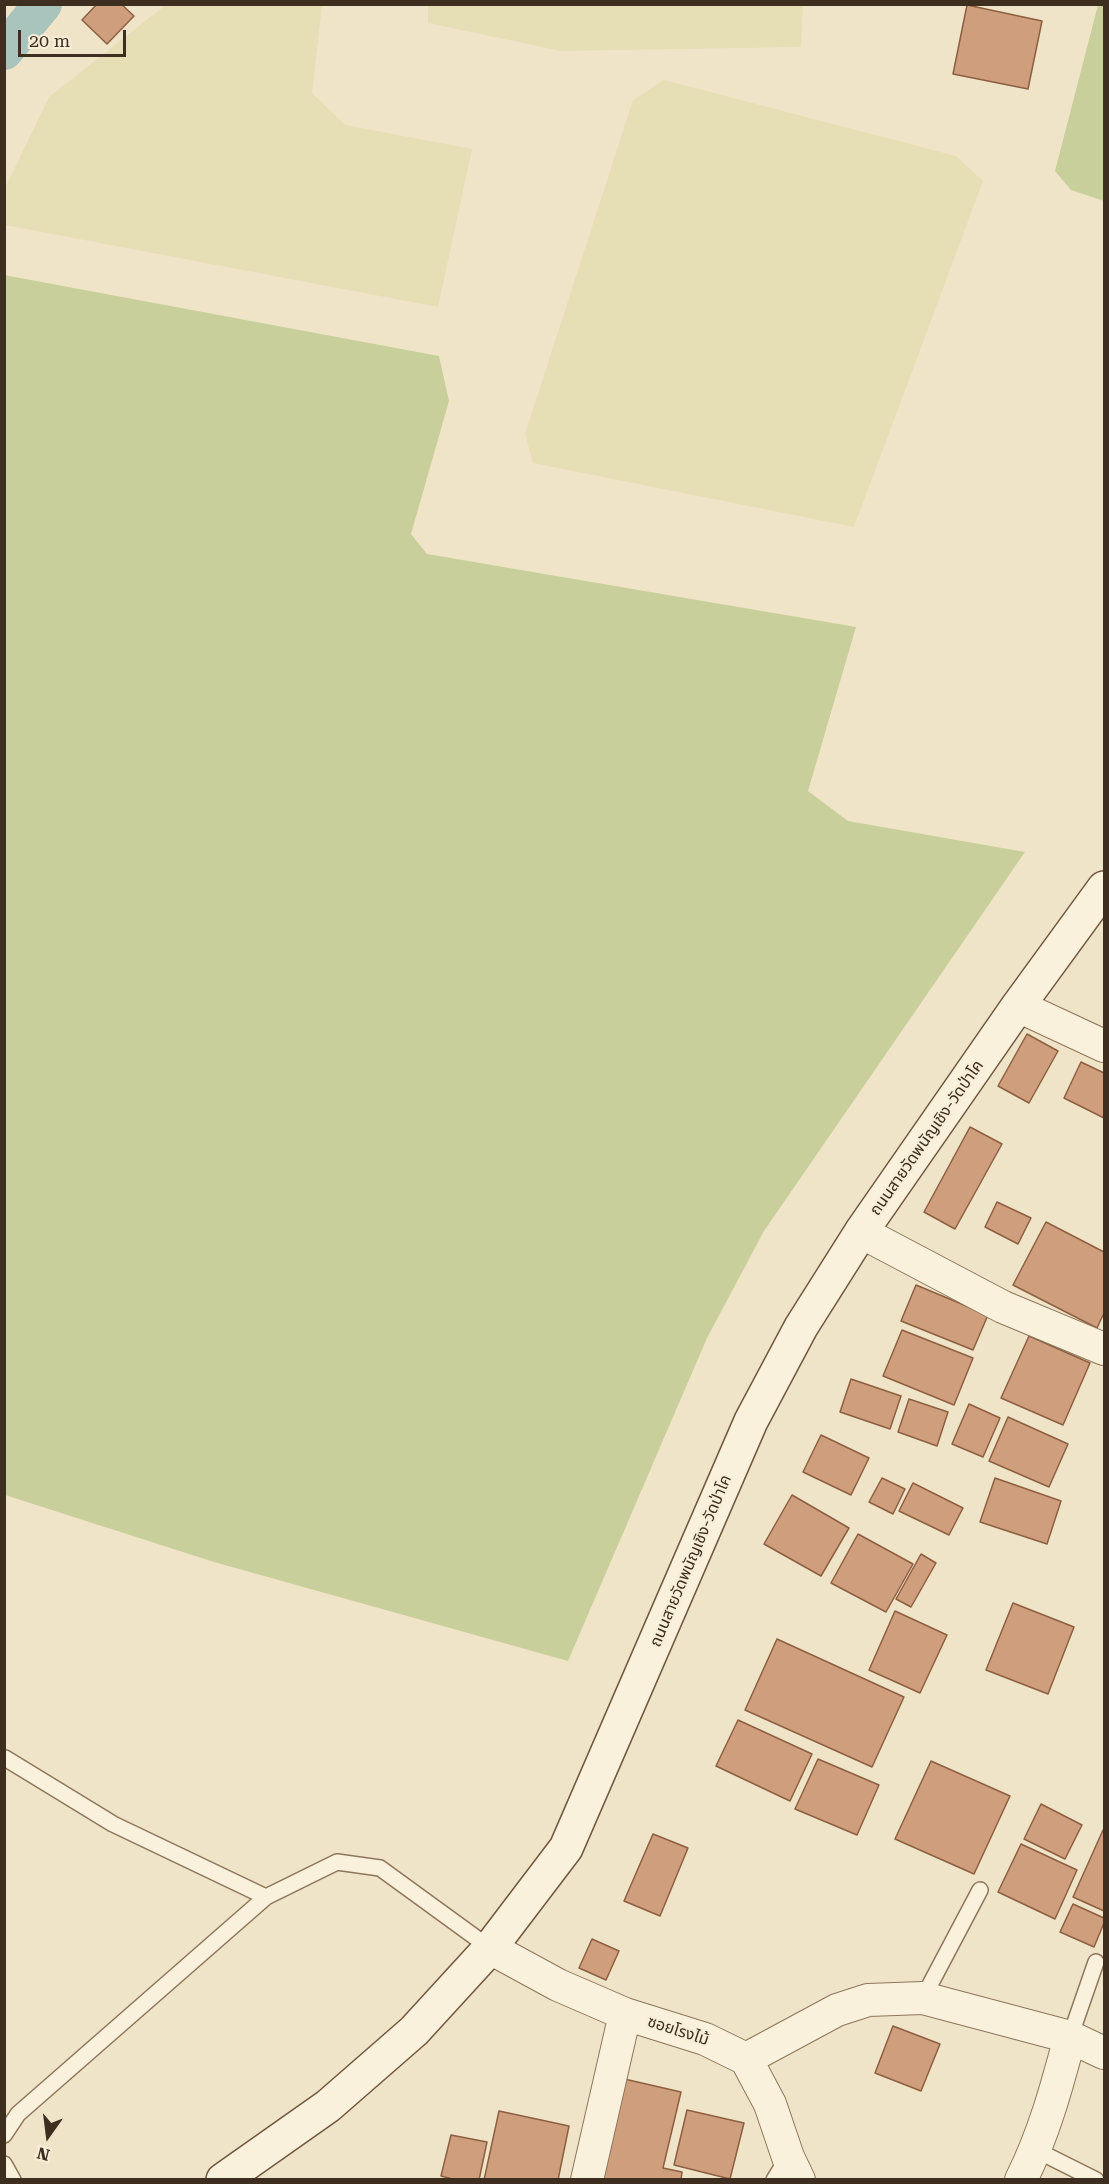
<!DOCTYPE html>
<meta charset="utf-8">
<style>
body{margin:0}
#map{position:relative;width:1109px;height:2184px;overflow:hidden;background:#f0e4c8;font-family:"Roboto Serif",serif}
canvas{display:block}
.frame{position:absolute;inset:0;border:6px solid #3d2e20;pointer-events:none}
.north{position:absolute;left:18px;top:2106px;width:60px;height:60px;-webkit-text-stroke:4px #f7eed8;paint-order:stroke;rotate:194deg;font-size:16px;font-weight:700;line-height:24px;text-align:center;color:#3d2e20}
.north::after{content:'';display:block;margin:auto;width:21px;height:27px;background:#3d2e20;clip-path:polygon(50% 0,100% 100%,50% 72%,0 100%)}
.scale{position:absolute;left:18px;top:30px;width:108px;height:27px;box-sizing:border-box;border:3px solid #3d2e20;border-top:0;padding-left:8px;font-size:18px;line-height:21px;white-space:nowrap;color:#3d2e20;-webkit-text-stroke:4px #f7eed8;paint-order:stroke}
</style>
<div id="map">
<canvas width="1109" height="2184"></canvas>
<div class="frame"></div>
<div class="north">N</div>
<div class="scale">20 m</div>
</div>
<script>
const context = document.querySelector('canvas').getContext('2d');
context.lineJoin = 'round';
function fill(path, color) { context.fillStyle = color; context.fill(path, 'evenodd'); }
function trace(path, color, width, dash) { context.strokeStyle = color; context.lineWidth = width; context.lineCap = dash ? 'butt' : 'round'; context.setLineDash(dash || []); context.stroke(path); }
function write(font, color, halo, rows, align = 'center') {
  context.font = font + ' "Roboto Serif","Noto Sans Thai",serif'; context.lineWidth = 4.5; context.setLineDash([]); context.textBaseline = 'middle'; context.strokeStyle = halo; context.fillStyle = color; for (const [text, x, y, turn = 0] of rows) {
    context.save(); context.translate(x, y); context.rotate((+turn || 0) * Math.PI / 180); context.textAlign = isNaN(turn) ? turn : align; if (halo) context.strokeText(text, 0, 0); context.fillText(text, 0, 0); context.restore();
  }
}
fill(new Path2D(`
 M167,4L322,5L312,93L345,125L472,149L438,307L5,225V188L49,97Z
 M428,5H803L801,47L561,51L428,23Z
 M664,80L956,156L983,181L854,527L533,463L525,434L633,100Z`), '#e6deb5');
fill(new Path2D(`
 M1098,5H1104V201L1071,190L1055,171Z
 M4,275L439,356L449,401L411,534L427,554L856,627L808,791L848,821L1025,852L764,1231L707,1338L568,1661L214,1562L5,1495Z`), '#c9cf9b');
trace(new Path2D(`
 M4,51L43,4`), '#a9c4bc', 38);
const building = new Path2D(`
 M97,4H121L134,16L107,44L82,20Z
 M967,5L1042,21L1028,89L953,74Z
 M1027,1034L1058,1051L1029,1103L998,1086Z
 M1081,1062L1104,1073V1118L1064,1098Z
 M970,1127L1002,1144L955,1229L924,1212Z
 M997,1202L1031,1218L1018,1244L985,1227Z
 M1046,1222L1104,1252V1313L1097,1328L1013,1285Z
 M916,1285L988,1315L973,1350L901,1321Z
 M902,1330L973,1358L954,1405L883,1376Z
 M1029,1336L1090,1363L1063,1425L1001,1398Z
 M851,1379L901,1396L890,1429L840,1412Z
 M909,1399L948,1412L937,1446L898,1432Z
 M969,1404L1000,1418L983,1457L952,1444Z
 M1008,1417L1068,1444L1049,1487L989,1461Z
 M821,1435L869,1458L851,1495L803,1472Z
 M882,1478L905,1489L893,1514L869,1502Z
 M995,1478L1061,1501L1047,1544L980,1522Z
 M913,1483L963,1508L949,1535L899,1511Z
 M792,1495L849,1528L821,1576L764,1544Z
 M858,1534L913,1564L886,1612L831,1583Z
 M921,1554L936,1563L911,1607L896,1599Z
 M1013,1603L1074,1627L1048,1694L986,1670Z
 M895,1611L947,1635L920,1693L869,1670Z
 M777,1639L904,1697L872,1767L745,1710Z
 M738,1720L812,1754L790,1801L716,1766Z
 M818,1759L879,1785L857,1835L795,1809Z
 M931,1761L1010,1796L974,1874L895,1839Z
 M1041,1804L1082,1825L1065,1859L1024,1839Z
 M1103,1830L1104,1831V1911L1073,1897Z
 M653,1834L688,1848L660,1916L624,1901Z
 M1021,1844L1077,1870L1055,1919L998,1892Z
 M1073,1904L1104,1918V1923L1094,1947L1060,1932Z
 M592,1939L619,1951L606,1980L579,1968Z
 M893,2026L940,2044L921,2091L875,2073Z
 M620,2078L681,2092L663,2168L682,2172L681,2180H597Z
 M687,2110L744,2123L730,2179L674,2165Z
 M499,2111L569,2126L558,2180H484Z
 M451,2135L487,2142L479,2180H456L441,2176Z`);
fill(building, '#cf9f7d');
trace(building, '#8d5f41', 1.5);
const service = new Path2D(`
 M5,1758L113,1824L266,1897
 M923,1998L980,1890
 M1070,2037L1096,1962
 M4,2135L18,2114L266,1897L337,1862L380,1868L490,1948
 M1036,2150L1096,2180
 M4,2164L13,2180
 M774,2180L788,2157`);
const minor = new Path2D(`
 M1018,1006L1104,1046
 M861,1232L1003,1307L1104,1349
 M490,1948L558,1985L625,2014L705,2039L746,2059L770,2104L788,2157L799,2180
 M746,2059L837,2010L868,2000L923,1998L1070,2037L1104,2053
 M587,2180L625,2014
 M1021,2180C1044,2134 1057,2086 1070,2037`);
const secondary = new Path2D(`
 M223,2180L328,2106L414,2031L490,1948L566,1848L751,1421L801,1327L861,1232L1018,1006L1104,888`);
trace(service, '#8d765c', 18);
trace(minor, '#8d765c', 34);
trace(secondary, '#6f573f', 36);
trace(service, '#faf1dc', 15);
trace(minor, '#faf1dc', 32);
trace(secondary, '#faf1dc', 33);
write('16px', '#3d2e20', '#f7eed8', [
 ["ถนนสายวัดพนัญเชิง-วัดป่าโค",927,1138,-55],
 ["ถนนสายวัดพนัญเชิง-วัดป่าโค",691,1561,-67],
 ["ซอยโรงไม้",678,2031,18]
]);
</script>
